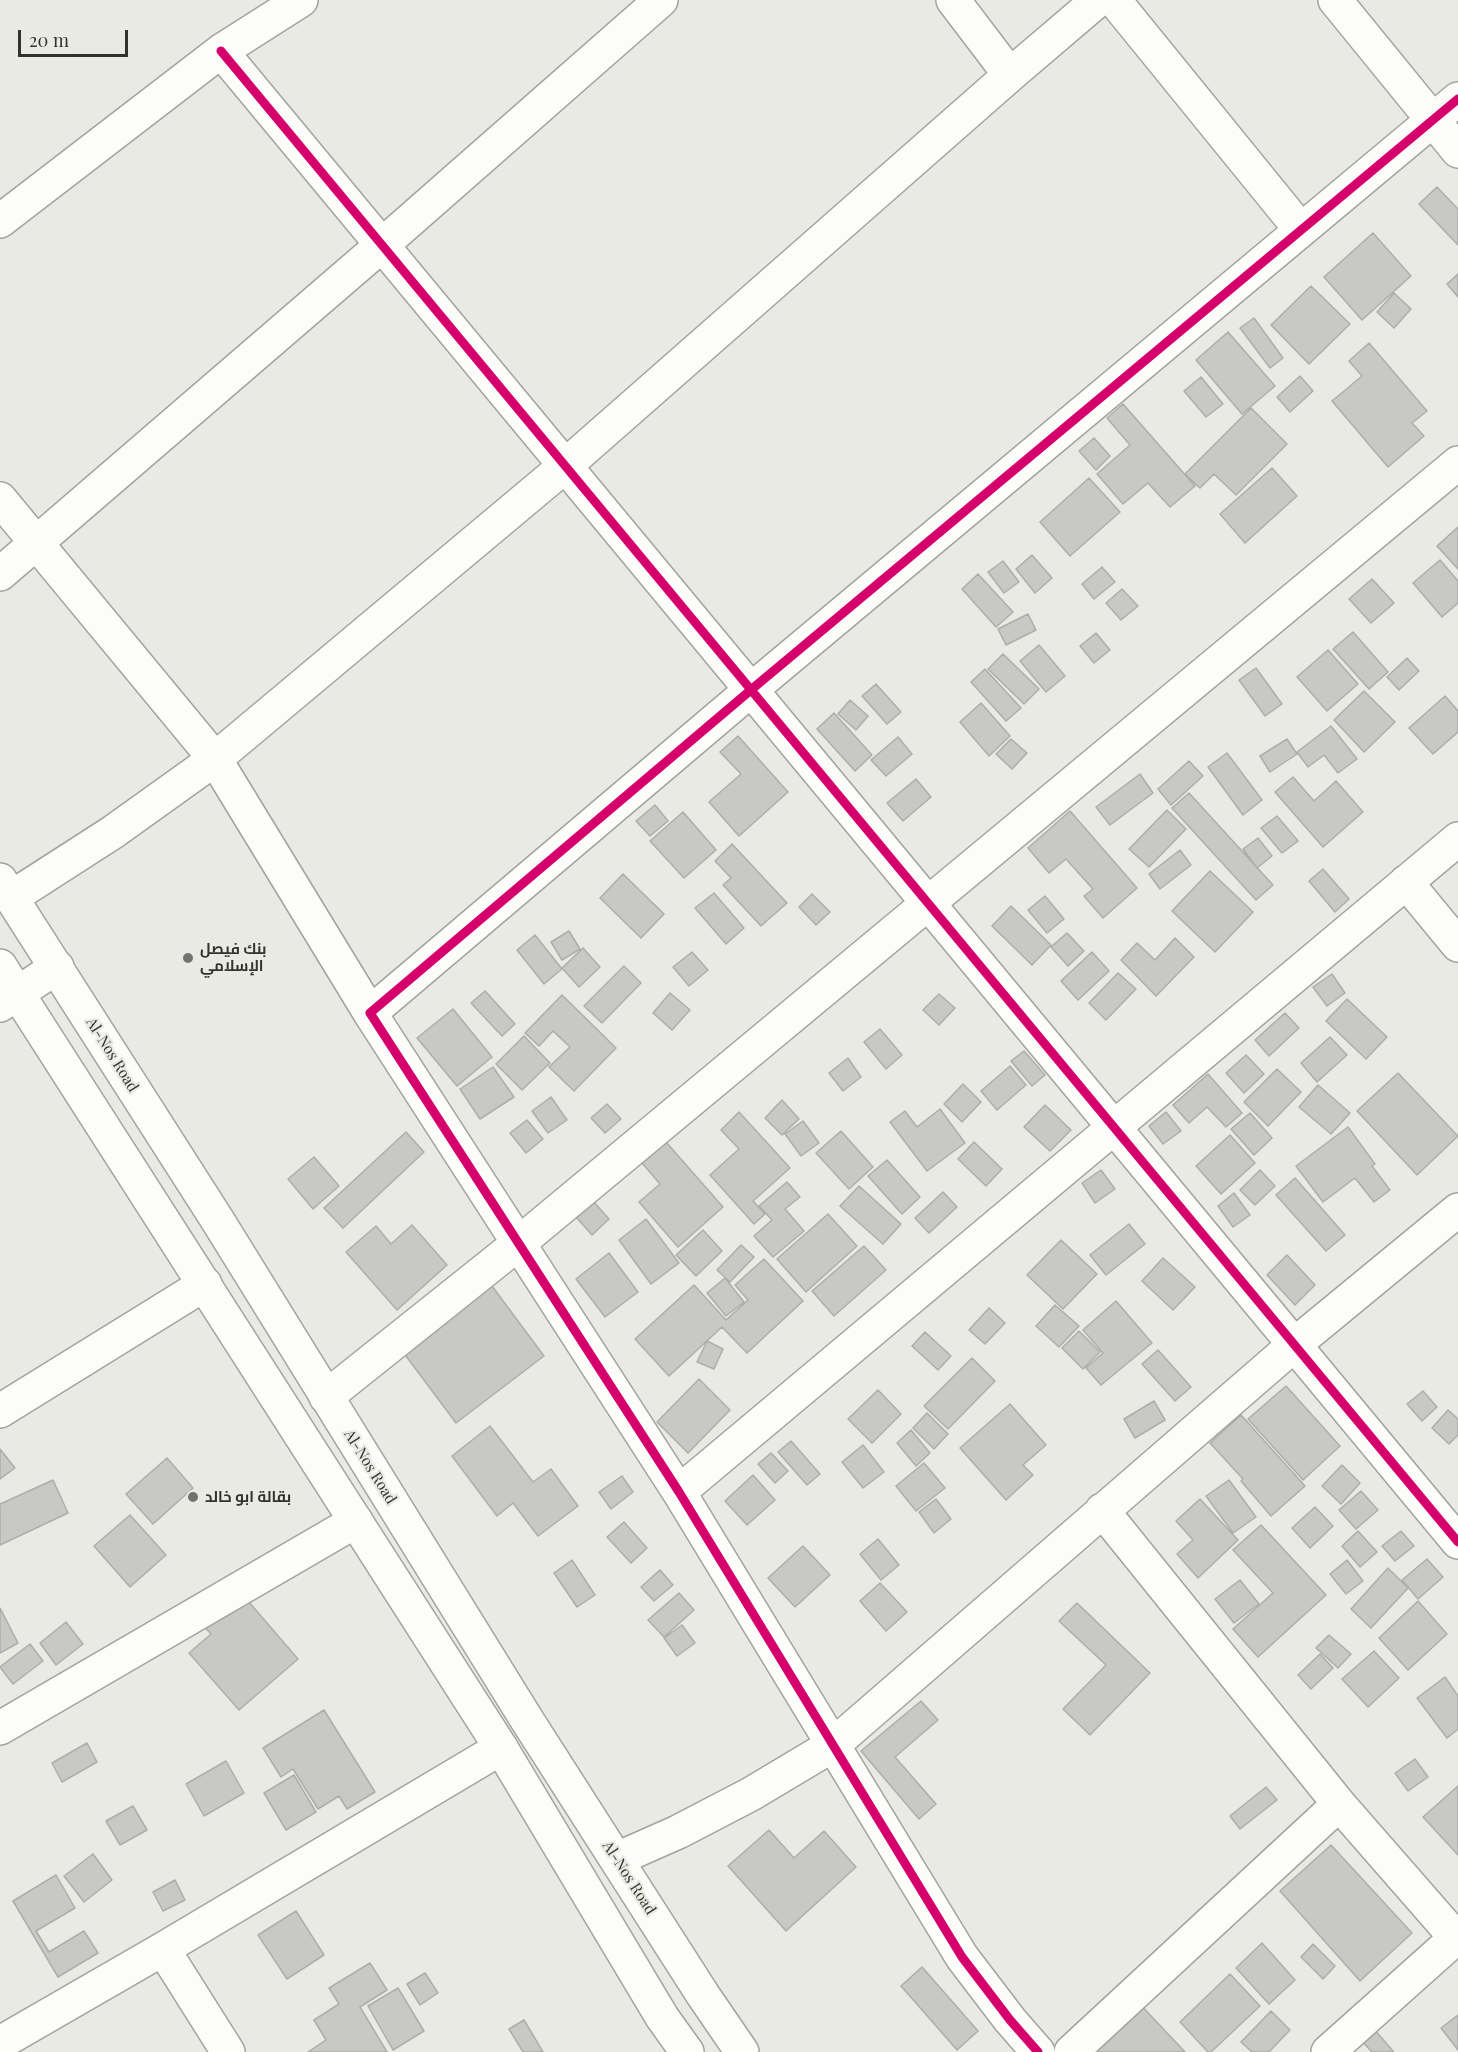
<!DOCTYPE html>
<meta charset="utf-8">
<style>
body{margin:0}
#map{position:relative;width:1458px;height:2052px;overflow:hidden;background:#eaeae5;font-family:"Playfair Display",serif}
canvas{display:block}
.scale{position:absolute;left:18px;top:30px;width:110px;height:27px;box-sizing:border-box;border:3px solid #32322f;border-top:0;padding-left:8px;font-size:18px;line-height:21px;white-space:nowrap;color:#32322f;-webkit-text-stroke:4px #ebebe4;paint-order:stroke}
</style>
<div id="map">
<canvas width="1458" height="2052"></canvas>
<div class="scale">20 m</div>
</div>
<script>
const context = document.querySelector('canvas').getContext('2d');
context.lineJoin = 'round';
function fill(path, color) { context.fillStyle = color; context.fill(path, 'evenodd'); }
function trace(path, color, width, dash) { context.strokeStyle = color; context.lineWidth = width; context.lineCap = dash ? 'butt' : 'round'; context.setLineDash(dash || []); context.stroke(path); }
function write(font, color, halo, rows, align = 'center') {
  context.font = font + ' "Playfair Display",Cairo,serif'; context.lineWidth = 4.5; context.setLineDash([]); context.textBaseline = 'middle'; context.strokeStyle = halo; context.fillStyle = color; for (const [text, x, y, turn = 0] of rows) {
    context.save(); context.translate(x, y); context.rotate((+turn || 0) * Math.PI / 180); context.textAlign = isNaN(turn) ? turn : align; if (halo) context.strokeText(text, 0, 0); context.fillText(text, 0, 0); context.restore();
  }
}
const building = new Path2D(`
 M1437,187L1458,209V245L1419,204Z
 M1373,233L1411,276L1362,320L1324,277Z
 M1458,274V297L1447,284Z
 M1311,286L1350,324L1309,364L1271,325Z
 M1394,293L1411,309L1394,328L1377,312Z
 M1254,318L1283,358L1270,368L1240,328Z
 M1228,332L1275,386L1242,414L1196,360Z
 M1369,343L1427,411L1412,423L1424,436L1388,467L1332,401L1362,376L1349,361Z
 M1300,376L1313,391L1290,412L1277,397Z
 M1201,377L1223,404L1206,417L1184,391Z
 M1123,404L1195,486L1170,507L1148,483L1123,504L1097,474L1130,445L1107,418Z
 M1251,408L1287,444L1236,495L1214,474L1200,488L1185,474Z
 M1094,438L1110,456L1096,470L1079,451Z
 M1272,468L1297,496L1245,543L1220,514Z
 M1089,478L1120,512L1070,556L1040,522Z
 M1458,527V569L1437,546Z
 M1032,555L1052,578L1035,593L1016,569Z
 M1440,560L1458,581V603L1442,617L1413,583Z
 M1003,561L1019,582L1004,593L988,572Z
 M1102,567L1115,582L1094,599L1082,584Z
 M978,574L1013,612L996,627L962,589Z
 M1372,579L1394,603L1371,623L1349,599Z
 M1122,589L1138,606L1121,620L1106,603Z
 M1028,614L1036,630L1006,645L998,629Z
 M1353,632L1388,672L1369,689L1333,649Z
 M1096,633L1110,650L1094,663L1080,646Z
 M1039,645L1065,676L1046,692L1020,661Z
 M1328,650L1358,684L1327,711L1297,677Z
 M1003,654L1039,689L1024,704L988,669Z
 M1407,658L1419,671L1399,690L1387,677Z
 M1256,668L1282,704L1265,716L1239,680Z
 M985,669L1021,708L1006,721L971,682Z
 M876,684L901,712L887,724L862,696Z
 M1364,691L1395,722L1364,752L1334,720Z
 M1445,696L1458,711V732L1433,754L1409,728Z
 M850,700L868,716L856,730L838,714Z
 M981,703L1010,736L989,756L960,722Z
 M834,713L872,755L855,771L817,729Z
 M1331,726L1357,759L1338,773L1324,755L1308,767L1297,752Z
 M738,736L788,792L739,836L709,802L741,774L720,752Z
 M898,737L912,754L886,776L871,760Z
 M1011,739L1027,753L1012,769L996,754Z
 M1287,739L1297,754L1270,772L1260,756Z
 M1227,753L1262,800L1243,815L1208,767Z
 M1189,761L1203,776L1171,805L1158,789Z
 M1140,774L1153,793L1110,825L1096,807Z
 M1293,777L1314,801L1336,781L1363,812L1323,847L1275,792Z
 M916,779L931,797L903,821L887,803Z
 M1189,793L1273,885L1256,900L1172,808Z
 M655,805L668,821L650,836L636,821Z
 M1167,810L1186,829L1149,867L1129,849Z
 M1070,811L1137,888L1103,918L1084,896L1093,889L1066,859L1049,873L1028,848Z
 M683,812L716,850L684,878L650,841Z
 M1277,816L1298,841L1282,853L1261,828Z
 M1258,838L1272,856L1257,868L1243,849Z
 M732,844L787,903L761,926L723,885L731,878L715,861Z
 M1180,850L1191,865L1160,889L1149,874Z
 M1323,869L1349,899L1335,912L1309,881Z
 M1210,871L1253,912L1215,952L1172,911Z
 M623,874L664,914L641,938L600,898Z
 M714,893L744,928L726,944L695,908Z
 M812,894L830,912L816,925L799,907Z
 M1045,896L1064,919L1047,933L1028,910Z
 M1011,906L1051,945L1032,965L992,926Z
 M569,931L580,949L562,960L551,942Z
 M1067,933L1084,951L1068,966L1051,947Z
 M535,935L562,969L544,984L517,950Z
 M1175,938L1194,957L1156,996L1121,960L1137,943L1155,960Z
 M583,948L600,967L579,987L562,968Z
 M692,952L708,970L689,986L673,967Z
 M1092,952L1109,971L1078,1000L1061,981Z
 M624,966L641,983L602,1023L584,1006Z
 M1118,973L1136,989L1106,1020L1089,1003Z
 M1332,974L1345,993L1327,1006L1313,987Z
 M485,991L515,1024L502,1036L471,1003Z
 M670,993L690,1010L672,1030L653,1013Z
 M939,994L955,1008L939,1025L923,1010Z
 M562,995L616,1048L574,1091L549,1067L570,1047L553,1031L539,1046L525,1033Z
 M1347,999L1387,1037L1366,1059L1326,1021Z
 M453,1009L492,1057L457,1086L417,1038Z
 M1285,1013L1299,1028L1269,1056L1255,1040Z
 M880,1029L902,1055L886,1069L864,1042Z
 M524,1036L550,1063L522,1090L496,1064Z
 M1330,1037L1347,1055L1317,1082L1301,1063Z
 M1024,1051L1045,1075L1032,1086L1011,1061Z
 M1246,1055L1264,1074L1244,1093L1226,1073Z
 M848,1058L861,1077L843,1091L829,1073Z
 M1010,1066L1026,1085L997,1110L981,1091Z
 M493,1067L514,1097L480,1119L460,1089Z
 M1277,1069L1301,1092L1268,1126L1244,1102Z
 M1398,1073L1458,1136L1417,1175L1357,1111Z
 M1208,1074L1242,1113L1226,1127L1207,1107L1189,1123L1173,1105Z
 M963,1084L981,1102L962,1122L944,1104Z
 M1318,1085L1350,1113L1331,1134L1299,1107Z
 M551,1097L567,1120L548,1133L532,1111Z
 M782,1100L799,1119L782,1135L765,1118Z
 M607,1104L621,1119L605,1133L591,1118Z
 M1045,1105L1071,1130L1050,1151L1024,1127Z
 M940,1109L965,1143L927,1171L890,1122L905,1111L917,1127Z
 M739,1112L790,1168L753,1201L765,1214L754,1224L710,1175L739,1149L721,1130Z
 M1166,1112L1181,1131L1163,1144L1149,1126Z
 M1250,1113L1272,1138L1254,1155L1231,1129Z
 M527,1120L543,1139L526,1153L510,1133Z
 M803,1121L819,1143L801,1156L785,1134Z
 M1348,1127L1375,1164L1372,1166L1390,1190L1374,1202L1355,1178L1323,1202L1296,1166Z
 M841,1131L873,1167L849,1189L816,1153Z
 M406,1132L424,1152L343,1228L324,1208Z
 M1230,1135L1255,1163L1221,1194L1196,1166Z
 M666,1142L723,1207L678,1247L639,1202L660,1184L642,1163Z
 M974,1142L1002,1169L986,1186L958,1159Z
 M314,1157L339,1186L313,1209L288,1179Z
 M887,1160L920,1197L902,1214L868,1176Z
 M1101,1170L1115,1189L1095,1203L1082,1183Z
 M1260,1170L1275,1186L1255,1205L1240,1190Z
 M1295,1178L1345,1235L1326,1251L1276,1195Z
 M787,1182L800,1197L785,1209L804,1231L773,1257L754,1236L772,1220L759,1206Z
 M859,1186L901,1224L883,1244L840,1206Z
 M943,1192L957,1207L929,1233L915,1218Z
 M1234,1193L1250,1215L1233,1227L1218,1206Z
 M593,1201L609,1219L592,1235L576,1217Z
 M828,1214L857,1246L806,1292L777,1259Z
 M646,1219L679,1263L651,1284L619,1240Z
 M1129,1224L1145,1244L1106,1275L1090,1255Z
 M412,1225L447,1265L397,1310L346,1252L376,1226L391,1244Z
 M703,1230L722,1251L696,1276L676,1255Z
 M1061,1240L1097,1274L1063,1309L1027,1275Z
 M741,1245L754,1257L730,1282L717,1270Z
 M864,1246L886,1270L834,1316L812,1291Z
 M609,1253L638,1292L605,1317L576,1279Z
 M1287,1255L1315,1285L1295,1305L1267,1275Z
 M1163,1258L1195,1287L1173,1310L1142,1281Z
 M764,1259L803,1301L747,1353L722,1327L669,1376L635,1339L694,1285L726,1320L748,1300L735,1285Z
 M725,1278L744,1302L726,1316L707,1293Z
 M489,1282L544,1356L456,1423L400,1348Z
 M1116,1301L1152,1343L1101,1385L1086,1368L1103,1353L1083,1330Z
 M1055,1305L1079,1326L1059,1347L1036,1326Z
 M989,1308L1005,1323L985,1344L969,1330Z
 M1079,1331L1100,1352L1083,1369L1062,1348Z
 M925,1332L951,1356L938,1370L912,1346Z
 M707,1341L723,1349L714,1369L697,1362Z
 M1158,1350L1191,1387L1175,1401L1142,1364Z
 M972,1358L995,1381L948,1429L924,1406Z
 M699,1379L730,1410L688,1453L657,1422Z
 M1286,1386L1340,1446L1303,1480L1248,1419Z
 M878,1390L901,1414L872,1443L848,1419Z
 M1423,1391L1437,1407L1422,1421L1407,1404Z
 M1154,1401L1165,1420L1135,1438L1124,1419Z
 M1010,1404L1046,1445L1023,1465L1033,1475L1006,1500L960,1448Z
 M1448,1410L1458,1419V1435L1449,1444L1432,1428Z
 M927,1413L948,1434L934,1449L913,1428Z
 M1241,1415L1305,1486L1271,1516L1241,1481L1243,1479L1210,1443Z
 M490,1426L533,1482L551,1469L578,1506L538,1536L513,1503L497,1516L452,1456Z
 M911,1430L930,1453L916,1466L897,1443Z
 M791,1441L820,1474L807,1485L778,1452Z
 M863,1445L884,1472L863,1488L842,1462Z
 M0,1449L15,1468L0,1479Z
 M771,1453L788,1471L775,1483L758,1464Z
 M167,1458L193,1488L153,1524L126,1494Z
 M924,1463L945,1488L916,1511L896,1486Z
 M1342,1465L1360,1483L1341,1504L1322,1486Z
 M753,1475L775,1500L747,1525L725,1501Z
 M622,1476L633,1492L611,1509L599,1492Z
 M53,1480L68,1513L0,1545V1504Z
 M1229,1480L1256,1517L1233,1533L1206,1496Z
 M1361,1491L1378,1510L1356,1529L1339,1510Z
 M936,1499L951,1519L934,1533L919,1512Z
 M1200,1499L1238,1540L1198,1578L1177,1554L1193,1540L1176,1521Z
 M1315,1507L1333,1526L1310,1548L1292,1528Z
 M130,1515L166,1555L130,1587L94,1546Z
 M624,1522L647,1548L631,1563L607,1537Z
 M1261,1525L1326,1595L1258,1657L1233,1629L1273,1593L1233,1550Z
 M1358,1531L1377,1552L1360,1567L1342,1546Z
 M1401,1531L1414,1546L1395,1561L1382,1546Z
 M878,1539L899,1565L881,1580L860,1554Z
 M803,1546L830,1575L795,1607L768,1578Z
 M1427,1559L1443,1577L1418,1599L1402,1580Z
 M572,1560L595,1595L577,1607L554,1573Z
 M1347,1560L1363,1581L1346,1594L1330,1574Z
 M1388,1568L1408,1588L1371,1628L1351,1609Z
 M660,1570L673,1585L654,1601L641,1587Z
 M1240,1580L1259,1604L1234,1623L1215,1599Z
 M880,1583L907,1612L886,1631L860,1601Z
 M236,1587L298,1659L239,1710L189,1653L211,1634L198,1620Z
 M679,1593L694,1610L664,1637L648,1620Z
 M1418,1601L1447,1634L1408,1670L1379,1638Z
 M1077,1603L1150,1673L1090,1735L1063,1709L1106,1665L1059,1621Z
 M0,1608L18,1643L0,1653Z
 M66,1622L83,1644L56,1665L40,1643Z
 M682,1625L695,1643L677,1656L664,1638Z
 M1329,1635L1351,1654L1338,1668L1316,1648Z
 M30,1644L43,1661L13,1684L0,1667Z
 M1374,1651L1399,1678L1368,1707L1342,1679Z
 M1320,1654L1333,1668L1311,1689L1298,1675Z
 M1445,1677L1458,1696V1729L1447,1738L1417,1698Z
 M921,1701L938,1720L895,1757L936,1804L919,1819L861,1751Z
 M324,1710L375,1792L347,1809L339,1796L318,1809L293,1769L281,1777L263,1748Z
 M87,1743L97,1762L62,1782L52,1763Z
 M1415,1759L1428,1777L1408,1791L1395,1773Z
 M226,1761L244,1793L204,1816L186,1784Z
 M294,1775L316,1812L286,1830L264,1793Z
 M1458,1786V1855L1423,1817Z
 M1266,1787L1277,1800L1240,1829L1230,1816Z
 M133,1806L147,1830L120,1845L106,1821Z
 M769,1830L794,1858L824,1831L856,1867L786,1931L728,1866Z
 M1331,1845L1412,1933L1360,1981L1280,1891Z
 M93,1854L112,1880L84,1902L64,1876Z
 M56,1875L75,1908L36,1931L49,1952L84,1931L98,1953L58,1977L13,1901Z
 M175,1880L185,1900L163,1911L153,1892Z
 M296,1911L324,1955L287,1979L258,1935Z
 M1262,1943L1295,1980L1269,2004L1236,1968Z
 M1313,1944L1335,1966L1323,1979L1301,1957Z
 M370,1963L387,1990L360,2007L387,2052H308L326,2040L314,2020L339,2004L329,1988Z
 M922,1967L978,2031L957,2050L901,1986Z
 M425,1973L438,1993L420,2005L407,1984Z
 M1230,1974L1260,2006L1211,2052H1208L1180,2022Z
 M398,1988L424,2031L393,2050L368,2006Z
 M1136,2000L1185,2052H1086Z
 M1271,2011L1290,2030L1269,2052H1252L1241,2042Z
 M1458,2015V2050L1441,2028Z
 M524,2020L543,2052H523L509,2029Z
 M1373,2028L1393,2051V2052H1372L1360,2039Z`);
fill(building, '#c8c9c6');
trace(building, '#adaeaa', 1.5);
const minor = new Path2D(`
 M953,0L1010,75
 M1114,0L1301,230
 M1335,0L1458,151
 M221,51L1458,1542
 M0,221L221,51L301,0
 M0,499L215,759L370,1013
 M0,574L382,245L661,0
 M1406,882L1458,945
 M12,897L113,832L215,759L565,466L1010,75L1098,0
 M326,1397L519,1243L1458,463
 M0,1411L205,1284
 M679,1492L1458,839
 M1102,1510L1339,1804L1456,1938
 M0,1728L356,1521
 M617,1859L678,1832L751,1794L833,1745L1294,1345L1458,1210
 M163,1949L228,2052
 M0,2043L163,1949L501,1748
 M1038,2052L1010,2020L962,1957L679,1492L370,1013L752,689L1458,99
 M1071,2052L1339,1804
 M1328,2052L1458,1936`);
const tertiary = new Path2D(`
 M0,1005L57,967`);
const secondary = new Path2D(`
 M0,880L218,1221L527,1720L703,1995L742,2052
 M0,966L501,1748L662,2017L687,2052`);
trace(minor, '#a2a2a0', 36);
trace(tertiary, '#a2a2a0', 36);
trace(secondary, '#a2a2a0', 36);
trace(minor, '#fcfcfb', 33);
trace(tertiary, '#fcfcfb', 33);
trace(secondary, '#fcfcfb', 33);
trace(new Path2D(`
 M221,51L1458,1542
 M1038,2052L1010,2020L962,1957L679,1492L370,1013L752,689L1458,99`), '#d6006c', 9);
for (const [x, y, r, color] of [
 [188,958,6,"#72726f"],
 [193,1497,6,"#72726f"]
]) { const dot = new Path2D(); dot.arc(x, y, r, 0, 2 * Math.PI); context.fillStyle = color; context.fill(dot); trace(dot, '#ebebe4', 2); }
write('bold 15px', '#32322f', '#ebebe4', [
 ["بنك فيصل",200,949],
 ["الإسلامي",200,966],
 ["بقالة ابو خالد",205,1497]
], 'left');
write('15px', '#32322f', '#ebebe4', [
 ["Al-Nos Road",112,1055,58],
 ["Al-Nos Road",370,1467,58],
 ["Al-Nos Road",629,1878,57]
]);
</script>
